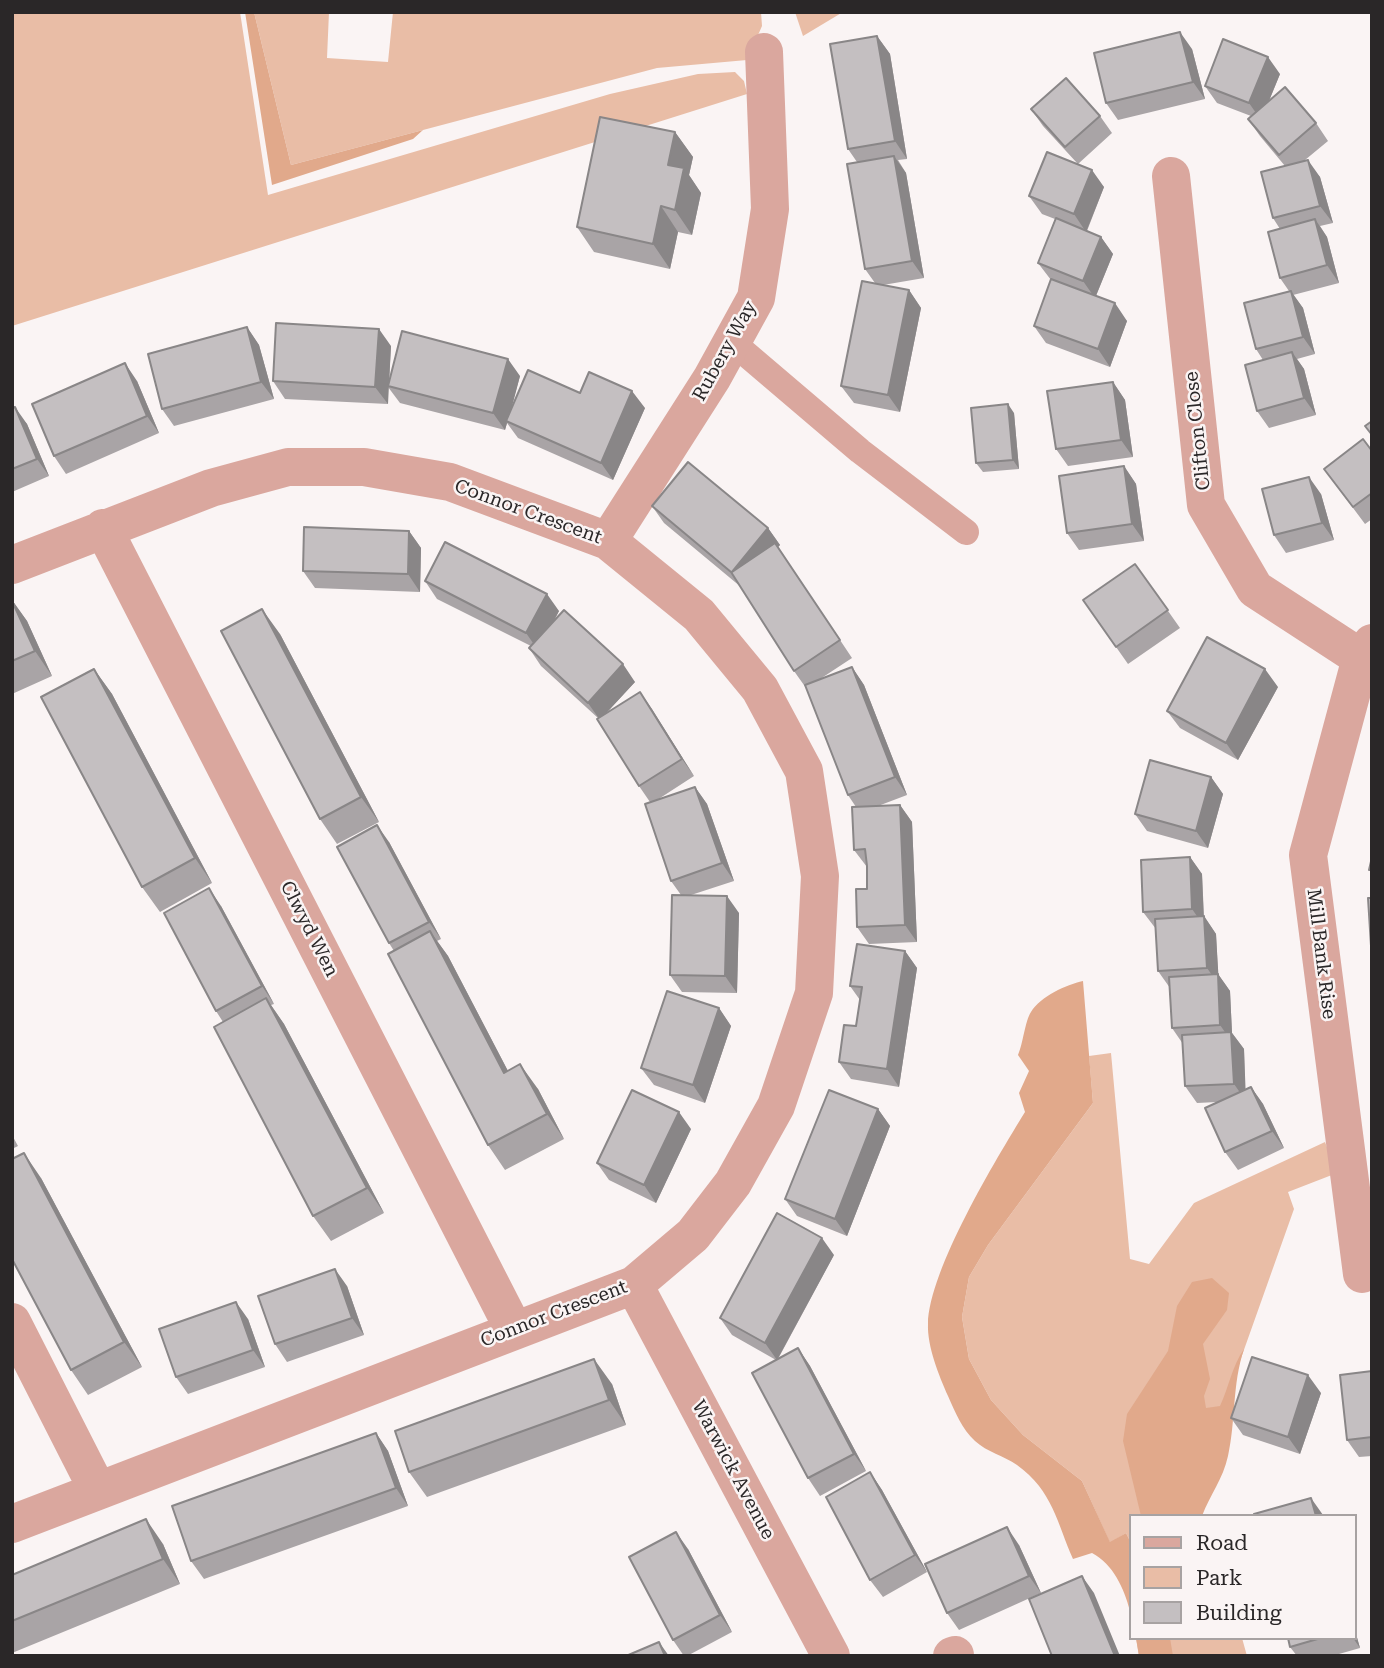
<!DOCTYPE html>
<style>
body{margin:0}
#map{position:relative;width:1384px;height:1668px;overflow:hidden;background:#faf4f4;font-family:"Roboto Serif",serif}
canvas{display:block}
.frame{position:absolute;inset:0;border:14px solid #2a2728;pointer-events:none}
.legend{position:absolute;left:1129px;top:1514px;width:228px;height:126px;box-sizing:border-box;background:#faf4f4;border:2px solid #a7a2a2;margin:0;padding:9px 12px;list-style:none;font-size:21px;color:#2a2728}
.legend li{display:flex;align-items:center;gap:14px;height:35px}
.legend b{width:35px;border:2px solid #a7a2a2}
</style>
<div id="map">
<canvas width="1384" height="1668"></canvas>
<div class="frame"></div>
<ul class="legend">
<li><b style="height:9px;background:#daa79e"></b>Road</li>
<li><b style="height:19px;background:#e9bda6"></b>Park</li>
<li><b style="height:19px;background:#c4bfc1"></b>Building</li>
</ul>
</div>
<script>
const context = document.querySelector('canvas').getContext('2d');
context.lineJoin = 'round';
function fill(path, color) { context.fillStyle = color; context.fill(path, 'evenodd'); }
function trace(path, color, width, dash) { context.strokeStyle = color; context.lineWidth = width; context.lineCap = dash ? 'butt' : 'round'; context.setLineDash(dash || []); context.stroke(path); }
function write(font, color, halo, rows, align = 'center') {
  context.font = font + ' "Roboto Serif",serif'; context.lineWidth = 5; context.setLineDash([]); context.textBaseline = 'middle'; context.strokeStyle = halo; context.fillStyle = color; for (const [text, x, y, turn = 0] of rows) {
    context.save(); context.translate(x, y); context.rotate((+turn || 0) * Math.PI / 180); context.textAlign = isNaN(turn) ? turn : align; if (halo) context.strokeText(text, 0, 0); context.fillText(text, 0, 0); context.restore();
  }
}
fill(new Path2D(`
 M12,12H240L268,195L610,94L698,74L735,72L744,81L747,94L12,326Z
 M254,12H329L327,58L388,62L393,12H761L762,26L747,60L657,68L291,165Z
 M795,12H843L803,36Z
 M1111,1053L1130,1259L1149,1264L1194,1203L1325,1142L1337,1173L1288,1192L1294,1209L1240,1361L1201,1516H1130V1541L1126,1533L1110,1543L1082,1481L1023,1435L991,1400L969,1359L962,1317L969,1277L988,1245L1093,1103L1089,1056Z
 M1136,1638H1242L1247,1656H1139Z`), '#e9bda6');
fill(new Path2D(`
 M245,12H254L291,165L423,130L413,139L272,185Z
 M1083,981L1093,1103L988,1245L969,1277L962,1317L969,1359L991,1400L1023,1435L1082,1481L1110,1542L1126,1533L1130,1541V1611C1124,1588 1113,1564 1092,1553L1073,1559C1057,1523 1053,1491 1017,1465C1004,1456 987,1452 975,1441C962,1429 955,1412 948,1396C939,1376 927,1346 928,1324C929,1270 996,1159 1025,1112L1019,1093L1029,1071L1018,1055C1023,1044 1025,1021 1031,1012C1041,996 1066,985 1083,981Z
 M1212,1278L1229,1293L1227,1310L1203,1344L1210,1379L1204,1396L1206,1408L1220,1406C1229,1387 1232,1366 1244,1349C1232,1385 1236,1420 1228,1456C1223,1479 1210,1495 1202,1516H1141L1123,1441L1127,1414L1168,1351L1177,1306L1192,1282Z
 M1136,1638H1170L1173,1656H1139Z`), '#e1a98b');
trace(new Path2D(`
 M732,342L860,451L966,532`), '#daa79e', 26);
trace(new Path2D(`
 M1171,176L1206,505L1255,589L1361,658
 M103,528L514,1330
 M608,541L712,378L756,298L770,209L764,52
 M12,565L211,488L288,467H364L450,482L608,541L699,615L760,689L804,771L820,876L814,993L776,1106L733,1183L693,1235L634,1285L12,1524
 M1362,1274L1308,855L1361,658L1372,643
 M634,1285L831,1656
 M12,1322L97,1489
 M952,1656L955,1655`), '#daa79e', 38);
fill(new Path2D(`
 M877,36L890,54L907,159L898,160L906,173L924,278L883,285L909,290L921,308L900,412L854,403L841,386L875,283L865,269L857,162L848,149Z
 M1192,49L1205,99L1118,120L1106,103Z
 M1280,74L1269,101L1316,123L1328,141L1305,160L1320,177L1333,223L1320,226L1327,237L1339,283L1293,295L1303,308L1315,354L1297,359L1304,369L1316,415L1269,428L1257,411L1263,360L1256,349L1289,291L1280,278V229L1273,218L1285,166L1260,136L1248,119L1251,116L1217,103L1205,86Z
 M1031,109L1100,116L1112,133L1078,164L1104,187L1087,231L1101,237L1113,254L1096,296L1127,321L1110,367L1046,343L1034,326L1051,280L1038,263L1055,219L1042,214L1029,196L1077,163L1043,126Z
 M675,132L693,157L689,175L701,193L692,235L678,232L670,269L594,252L577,227Z
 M247,327L259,345L274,399L174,426L162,409Z
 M391,346L389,381L520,376L511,408L580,393L645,408L613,480L518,438L507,423L505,430L400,403L388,387V404L285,399L273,381Z
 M137,381L159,433L66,474L54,456Z
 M1113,382L1125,400L1133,457L1068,466L1056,449Z
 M12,408L27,424L49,476L12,492Z
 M1014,413L1019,469L983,472L976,463Z
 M1372,451V519L1365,524L1324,469Z
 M1124,466L1136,484L1144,541L1079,550L1067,533Z
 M1321,494L1334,540L1286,553L1274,535Z
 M652,506L768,528L780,545L778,547L852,658L817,681L852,667L864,685L907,795L878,806L900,805L912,822L917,942L869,944L857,927L867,889V867L854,850L856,807L848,795L806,688L794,671L741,587L664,523Z
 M409,531L421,548L420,592L315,588L303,571Z
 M1135,564L1180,628L1128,664L1083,600Z
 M425,581L559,611L554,621L635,682L606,713L640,692L694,776L657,800L695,787L707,804L734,881L691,895L739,913L737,993L682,992L670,975L681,895L671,881L650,802L639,786L598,718L541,666L529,648L531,646L437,599Z
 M12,600L27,621L52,676L12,694Z
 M280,634L379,822L337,844L320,819Z
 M94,669L112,694L212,883L160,912L142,887Z
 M1278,687L1238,760L1180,728L1167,711Z
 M1211,777L1223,794L1208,848L1147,831L1135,814Z
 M389,842L441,939L437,941L448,956L508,1071L538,1089L564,1139L505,1170L488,1145L394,951L389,943Z
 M1190,857L1202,874L1204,916L1216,934L1218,974L1230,991L1232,1033L1244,1049L1245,1090L1251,1087L1263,1104L1284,1148L1238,1170L1225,1152L1217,1102L1197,1103L1185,1086L1183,1044L1172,1028L1170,988L1158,971L1156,929L1143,912Z
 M221,906L274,1004L271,1005L284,1024L384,1213L331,1241L313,1216L223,1022L216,1011Z
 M905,951L917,968L899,1087L851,1079L839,1062L856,1026L860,1000L850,986Z
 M719,1008L731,1026L705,1103L654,1085L641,1068Z
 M878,1109L890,1126L847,1236L797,1216L785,1199Z
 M691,1129L656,1203L609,1180L597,1163Z
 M12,1135L18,1146L12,1149Z
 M41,1178L142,1367L88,1395L71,1370Z
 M834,1255L778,1359L798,1348L810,1366L866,1471L820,1496L808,1478L776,1360L732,1335L720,1318Z
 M347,1286L364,1335L287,1362L275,1344Z
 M248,1319L265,1367L188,1394L176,1377Z
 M1372,1371V1456L1359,1457L1347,1440Z
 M612,1384L626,1425L427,1497L409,1472Z
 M1321,1393L1300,1454L1243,1435L1231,1418Z
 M376,1433L388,1451L408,1506L204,1579L191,1561Z
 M870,1472L882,1490L927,1572L883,1597L870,1580Z
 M163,1544L180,1584L12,1653V1575Z
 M1019,1545L1041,1593L959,1630L947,1613Z
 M688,1549L732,1632L687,1656H684L673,1640Z
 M1354,1627L1360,1648L1332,1656H1297L1290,1647L1288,1638H1354Z`), '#a9a4a6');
fill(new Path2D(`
 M1180,32L1192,49L1205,99L1193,82Z
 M877,36L890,54L907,159L895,141Z
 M1268,57L1280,74L1261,120L1249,103Z
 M675,132L693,157L689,175L701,193L692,235L675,210L668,165Z
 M894,156L906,173L924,278L912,261Z
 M1308,160L1320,177L1333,223L1320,206Z
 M1092,170L1104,187L1086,232L1074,214Z
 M661,206L678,232L670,269L653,244Z
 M1315,219L1327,237L1339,283L1327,265Z
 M1101,237L1113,254L1095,298L1083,281Z
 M909,290L921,308L900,412L888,395Z
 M1291,291L1303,308L1315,354L1303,337Z
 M1115,303L1127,321L1110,367L1098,349Z
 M247,327L259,345L274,399L261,382Z
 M379,329L391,346L388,404L375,387Z
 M1292,352L1304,369L1316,415L1304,398Z
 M508,359L520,376L508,422L506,421L507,423L505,430L493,413Z
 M125,363L137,381L159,433L147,416Z
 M1113,382L1125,400L1133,457L1121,440Z
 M632,391L645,408L613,480L601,463Z
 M1008,404L1014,413L1019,469L1013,460Z
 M15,407L27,424L49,476L37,459Z
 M1124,466L1136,484L1144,541L1132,524Z
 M1309,477L1321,494L1334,540L1322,523Z
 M768,528L780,545L778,547L852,658L840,640L732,572Z
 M409,531L421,548L420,592L408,574Z
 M547,594L559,611L538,650L526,633Z
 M12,600L27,621L52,676L35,651Z
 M262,609L280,634L379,822L361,797Z
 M623,664L635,682L600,720L588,703Z
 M852,667L864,685L907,795L895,777Z
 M94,669L112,694L212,883L195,858Z
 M1265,669L1278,687L1238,760L1226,743Z
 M640,692L652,709L694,776L682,759Z
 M1211,777L1223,794L1208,848L1196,831Z
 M695,787L707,804L734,881L722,863Z
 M900,805L912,822L917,942L905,925Z
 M377,825L389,842L441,939L429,922Z
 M1190,857L1202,874L1204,926L1192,909Z
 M209,888L221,906L274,1004L262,986Z
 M727,896L739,913L737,993L725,976Z
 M1204,916L1216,934L1219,985L1218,974L1230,991L1232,1033L1244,1049L1246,1101L1234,1084L1232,1042L1220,1025L1219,985L1207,968Z
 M430,931L448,956L522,1098L504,1073Z
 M905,951L917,968L899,1087L887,1069Z
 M266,998L284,1024L384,1213L367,1188Z
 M719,1008L731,1026L705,1103L693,1085Z
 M520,1064L538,1089L564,1139L547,1114Z
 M1251,1087L1263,1104L1284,1148L1272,1131Z
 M878,1109L890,1126L847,1236L835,1219Z
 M679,1112L691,1129L656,1203L644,1185Z
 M24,1153L41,1178L142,1367L124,1342Z
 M822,1238L834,1255L777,1360L765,1343Z
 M335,1269L347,1286L364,1335L352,1318Z
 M236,1302L248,1319L265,1367L253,1350Z
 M798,1348L810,1366L866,1471L854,1454Z
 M594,1359L612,1384L626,1425L609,1400Z
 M1308,1375L1321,1393L1300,1454L1288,1437Z
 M376,1433L388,1451L408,1506L396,1488Z
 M870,1472L882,1490L927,1572L915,1555Z
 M1311,1498L1323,1515V1516H1316Z
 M146,1519L163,1544L180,1584L163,1559Z
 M1007,1527L1019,1545L1041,1593L1029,1576Z
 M676,1532L688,1549L732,1632L720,1615Z
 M1082,1576L1094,1593L1120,1656H1115Z
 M1354,1627L1360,1648L1353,1638Z
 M659,1642L669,1656H665Z`), '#898687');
const building = new Path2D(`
 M1180,32L1193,82L1106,103L1094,53Z
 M877,36L895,141L848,149L830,44Z
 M1223,39L1268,57L1249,103L1205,86Z
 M1066,78L1100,116L1065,147L1031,109Z
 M1285,87L1316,123L1279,155L1248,119Z
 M600,117L675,132L668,165L684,168L675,210L661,206L653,244L577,227Z
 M1047,152L1092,170L1074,214L1029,196Z
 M894,156L912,261L865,269L847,164Z
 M1308,160L1320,206L1273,218L1261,172Z
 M1056,218L1101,237L1083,281L1038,263Z
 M1315,219L1327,265L1280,278L1268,232Z
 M1051,279L1115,303L1098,349L1034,326Z
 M862,281L909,290L888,395L841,386Z
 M1291,291L1303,337L1256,349L1244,303Z
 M276,323L379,329L375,387L273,381Z
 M247,327L261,382L162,409L148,354Z
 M402,331L508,359L493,413L388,386Z
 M1292,352L1304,398L1257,411L1245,365Z
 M125,363L147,416L54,456L32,404Z
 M528,370L580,393L589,372L632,391L601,463L506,421Z
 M1113,382L1121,440L1056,449L1047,391Z
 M1008,404L1013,460L976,463L971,408Z
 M15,407L37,459L12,469V408Z
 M1372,421V435L1365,426Z
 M1363,439L1372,451V493L1353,507L1324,469Z
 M688,462L768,528L732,572L775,543L840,640L794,671L731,572L652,506Z
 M1124,466L1132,524L1067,533L1059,476Z
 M1309,477L1322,523L1274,535L1262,489Z
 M304,527L409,531L408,574L303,571Z
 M445,542L547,594L526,633L425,581Z
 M1135,564L1168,610L1116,647L1083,600Z
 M12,601L35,651L12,661Z
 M262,609L361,797L320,819L221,631Z
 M564,610L623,664L588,703L529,648Z
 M1207,637L1265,669L1226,743L1167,711Z
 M852,667L895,777L848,795L805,685Z
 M94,669L195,858L142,887L41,697Z
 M640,692L682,759L639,786L597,719Z
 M1150,760L1211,777L1196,831L1135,814Z
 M695,787L722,863L671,881L645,804Z
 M900,805L905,925L857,927L856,889H867V866L865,849L854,850L852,807Z
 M377,825L429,922L389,943L337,847Z
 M1190,857L1192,909L1143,912L1141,860Z
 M1372,857V870H1369Z
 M209,888L262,986L216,1011L164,913Z
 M672,895L727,896L725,976L670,975Z
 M1368,898H1372L1371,946Z
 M1204,916L1207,968L1158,971L1155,919Z
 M430,931L504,1073L520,1064L547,1114L488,1145L388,954Z
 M857,944L905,951L887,1069L839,1062L844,1025L856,1026L862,987L850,986Z
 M1218,974L1220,1025L1172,1028L1169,977Z
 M667,991L719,1008L693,1085L641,1068Z
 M266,998L367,1188L313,1216L214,1027Z
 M1231,1032L1234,1084L1185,1086L1182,1035Z
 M1251,1087L1272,1131L1225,1152L1205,1108Z
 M632,1090L679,1112L644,1185L597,1163Z
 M829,1090L878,1109L835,1219L785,1199Z
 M24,1153L124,1342L71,1370L12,1259V1159Z
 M777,1213L822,1238L765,1343L720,1318Z
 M335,1269L352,1318L275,1344L258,1296Z
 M236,1302L253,1350L176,1377L159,1329Z
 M798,1348L854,1454L808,1478L752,1373Z
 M1252,1357L1308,1375L1288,1437L1231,1418Z
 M594,1359L609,1400L409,1472L395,1431Z
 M1372,1371V1437L1347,1440L1340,1375Z
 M376,1433L396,1488L191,1561L172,1506Z
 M870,1472L915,1555L870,1580L826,1497Z
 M1311,1498L1316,1516H1254V1514Z
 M146,1519L163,1559L12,1621V1575Z
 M1007,1527L1029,1576L947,1613L925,1564Z
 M676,1532L720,1615L673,1640L629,1557Z
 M1082,1576L1115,1656H1052L1029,1599Z
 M1288,1638H1321L1290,1647Z
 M659,1642L665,1656H626Z`);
fill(building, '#c4bfc1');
trace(building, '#898687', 2);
write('19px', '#2a2728', '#faf4f4', [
 ["Rubery Way",725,351,-61],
 ["Clifton Close",1198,431,-96],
 ["Connor Crescent",528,512,20],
 ["Clwyd Wen",309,929,63],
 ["Mill Bank Rise",1321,954,83],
 ["Connor Crescent",554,1314,-21],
 ["Warwick Avenue",733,1470,62]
]);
</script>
